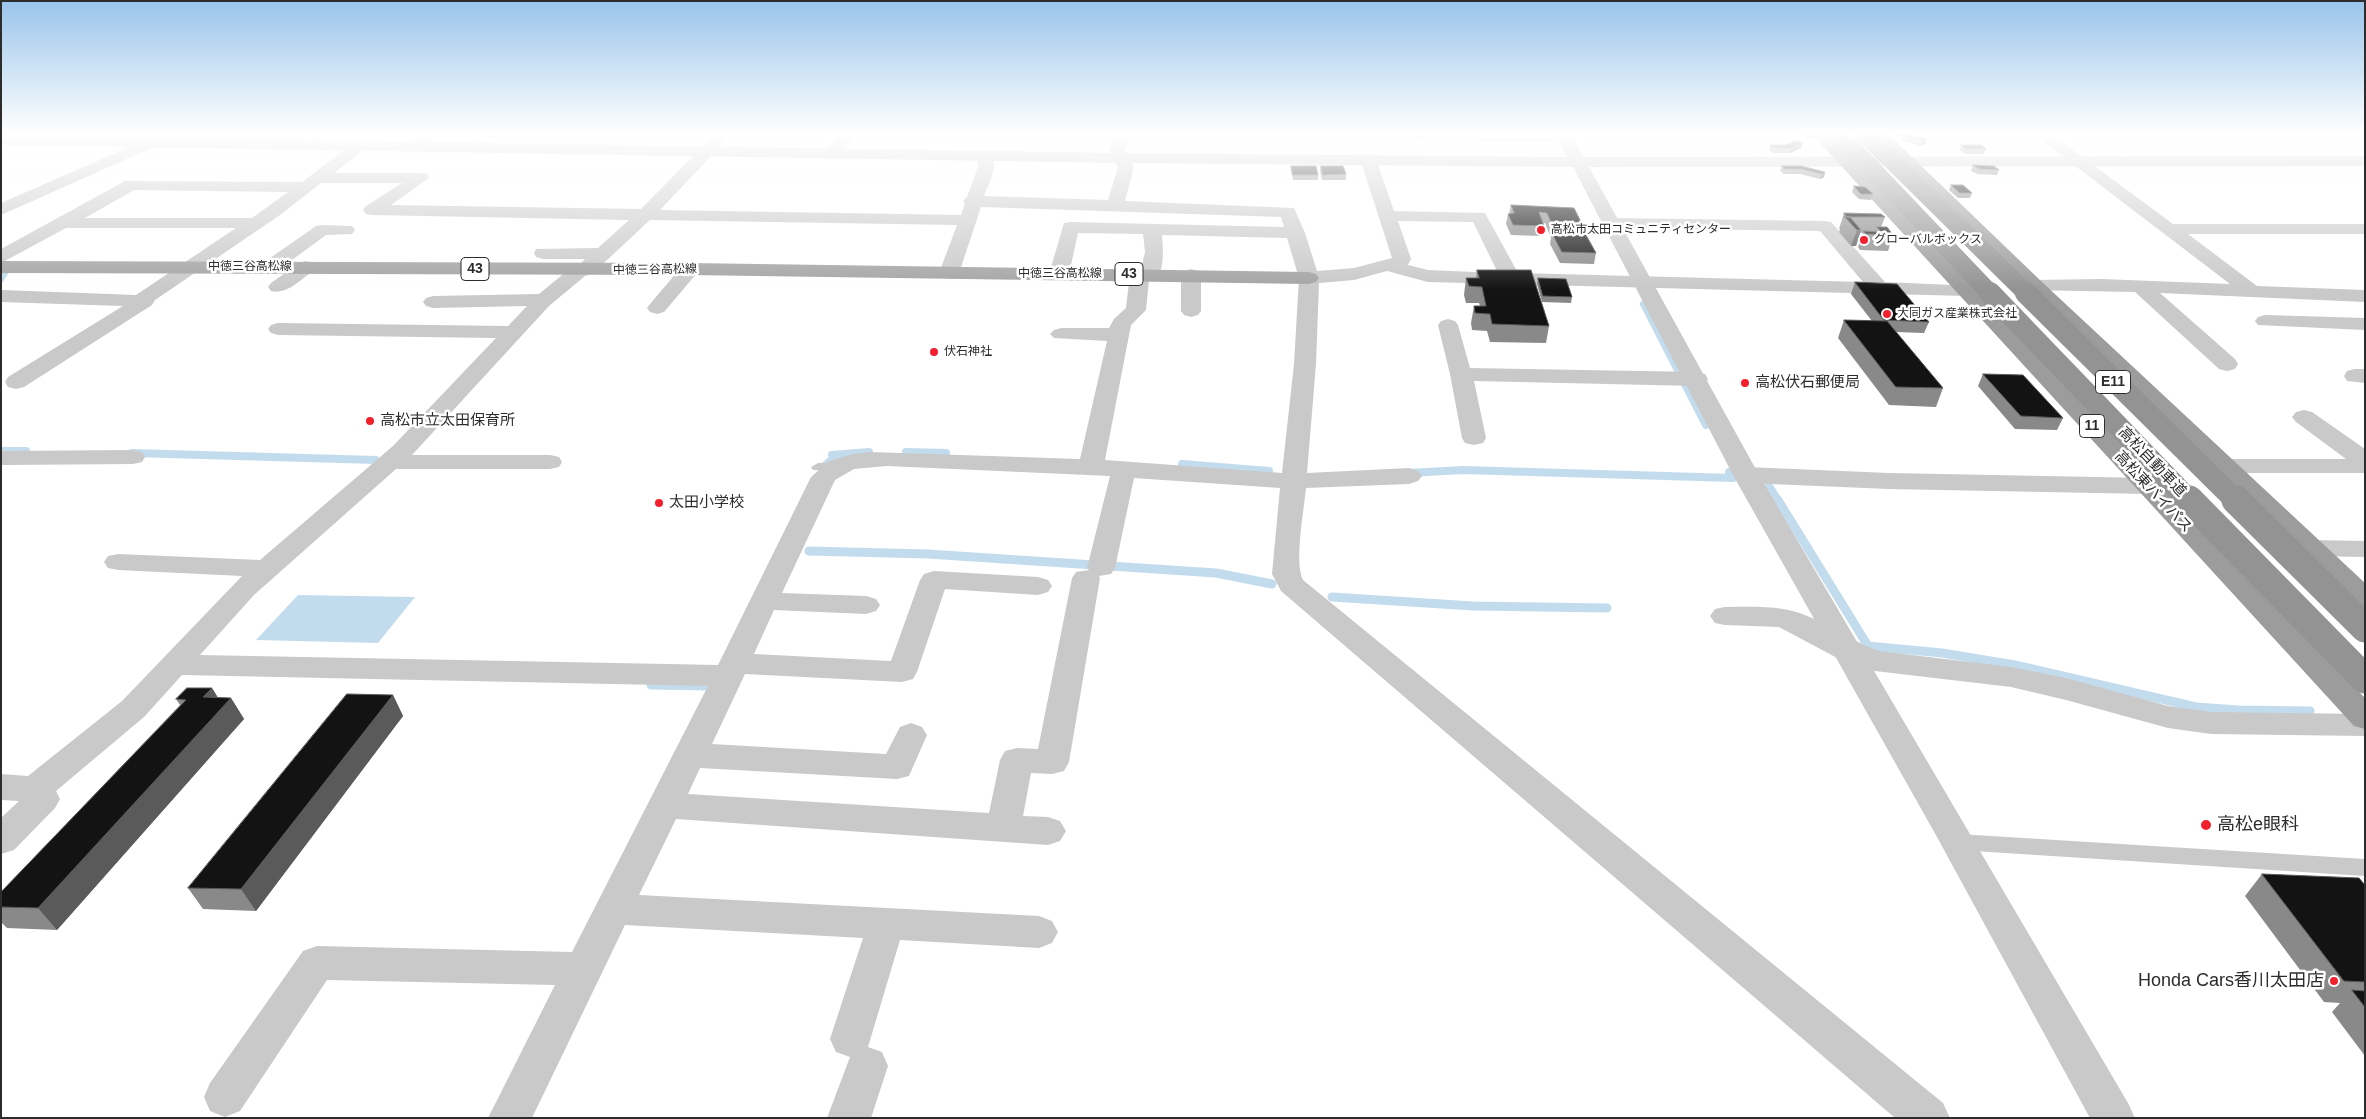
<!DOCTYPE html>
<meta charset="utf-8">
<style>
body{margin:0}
#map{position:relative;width:2366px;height:1119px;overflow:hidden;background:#fff;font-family:Helvetica,sans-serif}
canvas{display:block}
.frame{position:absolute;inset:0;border:2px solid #2c2c2c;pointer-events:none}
</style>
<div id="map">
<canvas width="2366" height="1119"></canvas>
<div class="frame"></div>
</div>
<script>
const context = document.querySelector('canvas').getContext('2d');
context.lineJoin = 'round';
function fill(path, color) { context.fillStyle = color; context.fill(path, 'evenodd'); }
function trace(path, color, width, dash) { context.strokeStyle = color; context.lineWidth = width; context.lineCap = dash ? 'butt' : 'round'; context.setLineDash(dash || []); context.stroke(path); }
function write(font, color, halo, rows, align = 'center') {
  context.font = font + ' Helvetica,"Noto Sans JP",sans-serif'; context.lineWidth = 5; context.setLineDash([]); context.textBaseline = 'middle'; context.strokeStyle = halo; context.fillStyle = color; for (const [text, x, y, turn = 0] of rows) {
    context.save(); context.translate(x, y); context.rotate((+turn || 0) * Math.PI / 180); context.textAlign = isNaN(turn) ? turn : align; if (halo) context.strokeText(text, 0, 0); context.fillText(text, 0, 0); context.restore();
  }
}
fill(new Path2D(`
 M511,133L699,136L702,133H718L711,139L703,141L481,138L484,136L524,135Z`), '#e2ecd8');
fill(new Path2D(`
 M527,133H701L698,135Z
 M298,595L415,597L378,643L256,640Z`), '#c3dced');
trace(new Path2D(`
 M1,271L6,272L1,280`), '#c3dced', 5.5);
trace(new Path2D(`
 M1644,304L1706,425
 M1,451H26
 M906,452L946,453
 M132,453L376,460
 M832,455L869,452
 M1182,464L1269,471
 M822,468L837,455
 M1408,473L1463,470L1733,478L1729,472
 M1769,486L1779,502`), '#c3dced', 8);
trace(new Path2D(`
 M1778,500L1868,646L1942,653L2015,665L2196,707L2239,710L2310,711
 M809,551L928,554L1216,573L1272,584
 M1332,597L1473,606L1607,608
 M651,685L709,686L713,679`), '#c3dced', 9);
fill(new Path2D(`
 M818,463H836L843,467L836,471L813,470L811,467Z
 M1958,834L2365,859V876L1958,850L1951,848L1948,842L1951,836Z`), '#c9c9c9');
fill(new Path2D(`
 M423,133H441L420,149H408L406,146Z
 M716,133H733L660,210L961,215L965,203L963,201L967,197L978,167L977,156L979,153H991C999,165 989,183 984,196L1108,200L1118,167L1109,150L1116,133H1132L1125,150L1134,167L1125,201L1294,208L1305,233L1317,271L1354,268L1392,258L1360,159L1362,156H1374L1376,159L1394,211L1485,213L1518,273L1863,282L1820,231L1613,228L1607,227L1604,223L1607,219L1613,218L1825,221L1831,222L1885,282L1973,286L1976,290L1973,294L1966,296L1428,282L1387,271L1354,280L1319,283L1316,364L1307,473L1409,468L1418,471L1422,476L1418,481L1409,484L1306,488C1304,510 1294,562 1303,580L1943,1103L1950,1118H1895L1281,591L1272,574L1280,488L1134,478L1115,568L1111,574L1099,576L1100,578L1069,762L1064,771L1052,774L1031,773L1023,816L1048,817L1060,821L1066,831L1060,841L1048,845L676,819L639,895L1039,916L1052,921L1058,932L1052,943L1039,948L900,940L868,1047L882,1052L888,1066L871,1118H827L850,1057L836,1052L830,1039L863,938L625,925L532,1118H488L555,985L327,980L240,1111L225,1117L210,1111L204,1097L210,1083L303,951L317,946L572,952L708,686L182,675L144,717L56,791L60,799L55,808L14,850L1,854V818L19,801L1,800V774L28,776L122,701L242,576L118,570L108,568L104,562L108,556L118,554L260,560L393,446L496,338L278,335L271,333L268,329L271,325L278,323L508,326L527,306L433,308L426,306L423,302L426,298L433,296L539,294L573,266L580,264L585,259H543L536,257L534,253L536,249L598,248L629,220L372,215L366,214L363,210L366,206L402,183H321L280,215L155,300L152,305L24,387L16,389L8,387L5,382L8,377L123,306L1,302V290L136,295L236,228H66L1,263V249L125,181L302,182L355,142H367L369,145L367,148L334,173H421L427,174L429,178L391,205L641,209ZM134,190L288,192L252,218H85ZM981,207L1281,217L1284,227L1070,222L1064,223L1049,274L1052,278L1059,280L1066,278L1069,274L1078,233L1143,234L1145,252L1141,269L1133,270L1130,274L1126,308L1114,319L1109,328H1061L1054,330L1050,334L1054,338L1107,341L1080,459L870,452L853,454L829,461L811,477L718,665L200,655L254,595L396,469H550L559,467L562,462L559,457L550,455H412L549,306L585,276L592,274L650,220L957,225L939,273L942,277L949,279L956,277L959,273ZM1398,221L1473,222L1498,273L1428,270L1408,265L1411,259ZM1162,235L1287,238L1299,278L1294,364L1282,473L1105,460L1131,325L1146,310L1149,280L1157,278C1165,266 1163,248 1162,235ZM887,466L1110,476L1087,568L1089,570L1076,572L1072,578L1038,749L1017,748L1005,751L1000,760L989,813L688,794L700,768L897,779L909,776L927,735L922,727L911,723L900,727L886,754L712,744L745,674L902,682L913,679L917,672L945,589L1038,595L1048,592L1052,586L1048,580L1038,577L934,571L924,574L920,580L891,661L754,654L774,610L866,614L876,611L880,605L876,599L866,596L782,593L835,480L854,469Z
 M841,133H857L837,157H825L823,154Z
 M1383,133H1567L1572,137L1564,142C1541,141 1392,145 1383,133Z
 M2032,133H2050L2173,224H2365V234H2188L2257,286L2365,290V302L2160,293L2235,359L2238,364L2235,369L2227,371L2219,369L2135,292L2028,290L2025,286L2028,282L2035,280L2101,279L2230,284Z
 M150,138L156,140L158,143L156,146L1,215V203Z
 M322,225L352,226L355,230L352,234L326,235L277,271L270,273L263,271L260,267L263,263L316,226Z
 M306,261L313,263L316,267L313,271C300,280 287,295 271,291L268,287L271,283L299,263Z
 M690,263L697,265L700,269L697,273L664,312L657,314L650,312L647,308L650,304L683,265Z
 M1191,269L1198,271L1201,275V311L1198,315L1191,317L1184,315L1181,311V275L1184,271Z
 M2265,315L2365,318V330L2258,325L2255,321L2258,317Z
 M1448,319L1455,321L1458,325L1470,368L1697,372L1705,374L1708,379L1705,384L1697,386L1474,381L1486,438L1483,443L1474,445L1465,443L1462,438L1450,374L1438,325L1441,321Z
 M2355,369H2365V383L2347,381L2344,376L2347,371Z
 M2304,410L2312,412L2365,449V473H2225L2216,471L2213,466L2216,461L2225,459H2346L2296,422L2292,417L2296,412Z
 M133,450L142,452L145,457L142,462L133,464L1,465V451Z
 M1746,467L1889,473L2148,478L2157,481L2161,486L2157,491L2148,494L1889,489L1746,483L1737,480L1733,475L1737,470Z
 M2310,540L2365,541V557L2310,556L2300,554L2296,548L2300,542Z
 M1725,607C1744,607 1764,606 1783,609C1817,614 1847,640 1879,651L2011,667L2066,678L2168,706L2211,712L2365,714V736L2211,734L2168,728L2066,700L2011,687L1875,671L1839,659L1779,627L1725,625L1715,623L1710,616L1715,609Z`), '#c9c9c9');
fill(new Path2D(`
 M1554,133H1570L1584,157L2365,156V166L1589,167L1759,475L2128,1103L2135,1118H2090L1937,837L1733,475L1573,167L1121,163L1,145V135L1121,153L1567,157Z`), '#c9c9c9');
fill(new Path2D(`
 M1,261L690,263L1309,272L1316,274L1319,278L1316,282L1309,284L690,275L1,273Z`), '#a4a4a4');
fill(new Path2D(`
 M1811,133H1828L2365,698V729L2354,726Z
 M1870,133H1887L2042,282L2365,583V608L2355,605L2028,290Z`), '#9c9c9c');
trace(new Path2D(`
 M1838,133L1991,294
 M1864,133L2027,294`), '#939393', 18);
trace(new Path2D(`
 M1990,293L2191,502
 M2026,293L2237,502`), '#939393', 22);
trace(new Path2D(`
 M2189,500L2365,679
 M2236,500L2365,628`), '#939393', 29);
fill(new Path2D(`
 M1801,133H1817L1816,138H1805Z
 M1893,133H1908L1911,135L1927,139L1925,144L1921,146L1903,141Z
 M1770,145H1785L1801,148L1790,153H1772L1769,150Z
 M1961,145L1986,149L1984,154H1965L1960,150Z
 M1973,165L1999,170L1997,175L1977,174L1971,171Z
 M1291,166L1318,175V180H1293L1291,171Z
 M1321,166L1346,174V180H1322L1320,171Z
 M1782,166L1825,172L1824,177L1820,179L1800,174H1784L1780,171Z
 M1951,185L1972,193L1970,198H1958L1949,190Z
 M1854,186L1873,194L1871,200L1859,199L1852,192Z
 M1511,205L1574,208L1584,228L1582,233L1596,253L1594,264L1560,263L1550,244L1551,238L1545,223H1543L1544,226L1542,236L1511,235L1506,224L1508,214H1509Z
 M1844,213L1885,217L1881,227L1893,235L1888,251L1860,250L1858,247L1863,233H1860L1856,246H1851L1839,232L1840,229H1839Z
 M1477,270L1549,326L1546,343L1490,342L1487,331L1472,330L1471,323L1474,306H1480L1479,303H1466L1464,295L1466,278H1476Z
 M1538,278L1572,297L1571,303L1542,302L1537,284Z
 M1855,282L1929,322L1924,333L1896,332L1943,388L1936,407L1889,405L1838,338L1844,320L1872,321L1851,294Z
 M1983,374L2063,418L2057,430L2015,429L1978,386Z
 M212,688L218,698H231L244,719L57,930L7,928L1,922V892L180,705L176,699Z
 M393,695L403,716L256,911L203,909L188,888Z
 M2262,874L2365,885V1056L2332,1012L2340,1003L2324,1002L2245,896Z`), '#898989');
fill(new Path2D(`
 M1927,139L1925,144L1921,146L1923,141Z
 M1803,143L1801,148L1790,153L1791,148Z
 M1825,172L1824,177L1820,179L1822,174Z
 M1857,230H1861L1856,246H1851Z
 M212,688L223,706L231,698L244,719L57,930L38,908L203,697Z
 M393,695L403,716L256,911L241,889Z`), '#5a5a5a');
const building = new Path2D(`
 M1900,133H1908L1911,135L1927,139L1923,141L1904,136Z
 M1795,141L1803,143L1791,148H1773L1770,145H1785Z
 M1961,145H1981L1986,149H1966Z
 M1973,165L1994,166L1999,170L1979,169Z
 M1291,166H1316L1318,175H1293Z
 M1321,166H1343L1346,174L1323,175Z
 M1782,166H1801L1825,172L1822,174L1801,169H1785Z
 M1951,185H1963L1972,193H1960Z
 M1854,186L1865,187L1873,194H1861Z
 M1511,205L1574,208L1584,228L1553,227L1547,213L1539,212L1544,226L1513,225L1508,214L1514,213Z
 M1844,213L1881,214L1885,217H1847Z
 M1844,216L1850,217L1861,230H1857Z
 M1877,227H1887L1893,235L1866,234L1863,231L1881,232Z
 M1552,233H1585L1596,253L1562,252Z
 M1477,270H1531L1549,326L1492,324L1490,314L1475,313L1474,306H1486L1482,287L1469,286L1466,278H1479Z
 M1538,278L1566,279L1572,297L1543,296Z
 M1855,282L1897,284L1929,322L1884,320Z
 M1844,320L1887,321L1943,388L1896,387Z
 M1983,374L2023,375L2063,418L2021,416Z
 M187,688H212L203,697L231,698L38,908L1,907V892L186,700L176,699Z
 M347,694L393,695L241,889L188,888Z
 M2262,874L2359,878L2365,885V982L2344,981Z
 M2352,990L2365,991V1007Z`);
fill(building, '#131313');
trace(building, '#5a5a5a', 1);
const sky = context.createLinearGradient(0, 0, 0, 290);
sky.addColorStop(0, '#99c4ea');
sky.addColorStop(0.46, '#fff');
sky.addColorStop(1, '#ffffff00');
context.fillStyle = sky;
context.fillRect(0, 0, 2366, 290);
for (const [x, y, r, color] of [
 [1541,230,5,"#f1202c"],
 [1864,240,5,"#f1202c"],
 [1887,314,5,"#f1202c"],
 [934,352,5,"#f1202c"],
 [1745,383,5,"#f1202c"],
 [370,421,5,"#f1202c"],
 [659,503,5,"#f1202c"],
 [2206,825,6,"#f1202c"],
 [2334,981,5,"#f1202c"]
]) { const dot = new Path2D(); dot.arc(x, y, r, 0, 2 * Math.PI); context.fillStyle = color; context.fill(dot); trace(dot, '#fff', 2); }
write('12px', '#2c2c2c', '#fff', [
 ["高松市太田コミュニティセンター",1551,230],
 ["グローバルボックス",1874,240],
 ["大同ガス産業株式会社",1897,314],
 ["伏石神社",944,352]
], 'left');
write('12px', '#2c2c2c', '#fff', [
 ["中徳三谷高松線",250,267],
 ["中徳三谷高松線",655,270,-1],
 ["中徳三谷高松線",1060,274]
]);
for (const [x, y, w] of [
 [475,269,28],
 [1129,274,28],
 [2113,382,35],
 [2092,426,25]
]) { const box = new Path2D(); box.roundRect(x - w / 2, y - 11.5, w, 23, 4); context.fillStyle = '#fff'; context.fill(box); trace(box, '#2c2c2c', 1); }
write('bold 14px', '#2c2c2c', null, [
 ["43",475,269],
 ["43",1129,274],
 ["E11",2113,382],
 ["11",2092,426]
]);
write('15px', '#2c2c2c', '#fff', [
 ["高松伏石郵便局",1755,383],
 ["高松市立太田保育所",380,421],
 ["太田小学校",669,503]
], 'left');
write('15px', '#2c2c2c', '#fff', [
 ["高松自動車道",2152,462,46],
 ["高松東バイパス",2153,492,47]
]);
write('18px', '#2c2c2c', '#fff', [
 ["高松e眼科",2217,825],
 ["Honda Cars香川太田店",2324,981,"right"]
], 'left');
</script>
